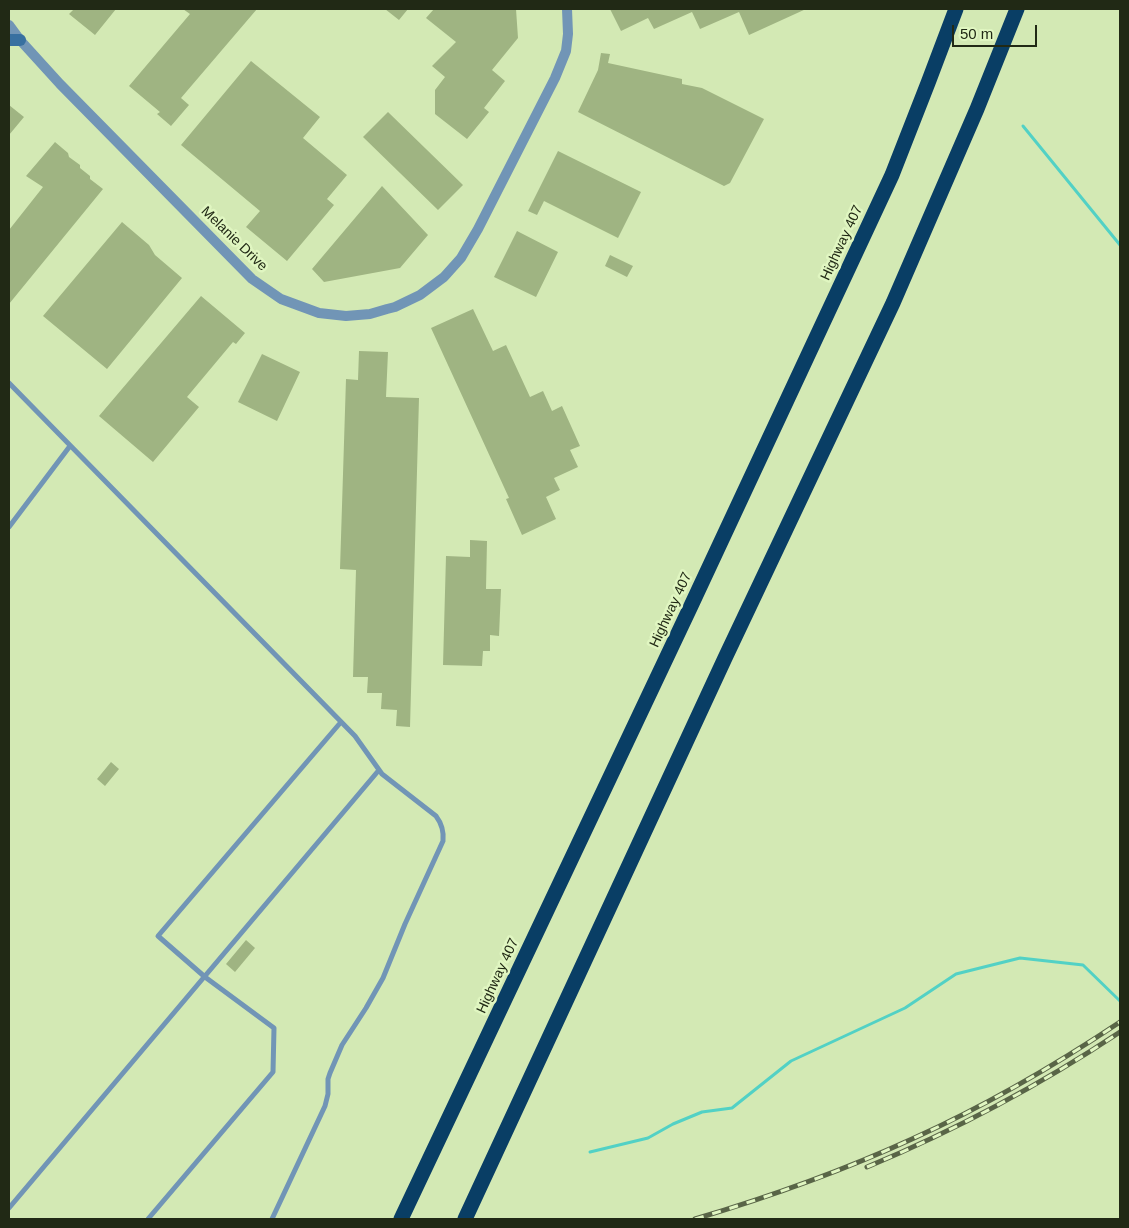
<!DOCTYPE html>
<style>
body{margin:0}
#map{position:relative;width:1129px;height:1228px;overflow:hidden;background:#d3e9b4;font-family:Arial,sans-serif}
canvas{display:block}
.frame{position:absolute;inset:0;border:10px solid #212915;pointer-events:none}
.scale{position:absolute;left:952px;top:25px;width:85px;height:22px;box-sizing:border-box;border:2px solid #212915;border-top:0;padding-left:6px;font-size:15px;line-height:18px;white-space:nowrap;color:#212915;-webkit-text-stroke:4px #e0f6c1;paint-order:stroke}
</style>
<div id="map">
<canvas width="1129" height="1228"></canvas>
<div class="frame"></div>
<div class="scale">50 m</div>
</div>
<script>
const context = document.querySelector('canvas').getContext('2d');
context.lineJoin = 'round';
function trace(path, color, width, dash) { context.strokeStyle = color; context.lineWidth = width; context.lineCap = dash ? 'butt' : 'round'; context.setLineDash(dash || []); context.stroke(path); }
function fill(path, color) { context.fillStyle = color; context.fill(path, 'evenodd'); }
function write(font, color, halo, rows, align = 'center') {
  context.font = font + ' Arial,sans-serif'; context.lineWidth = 5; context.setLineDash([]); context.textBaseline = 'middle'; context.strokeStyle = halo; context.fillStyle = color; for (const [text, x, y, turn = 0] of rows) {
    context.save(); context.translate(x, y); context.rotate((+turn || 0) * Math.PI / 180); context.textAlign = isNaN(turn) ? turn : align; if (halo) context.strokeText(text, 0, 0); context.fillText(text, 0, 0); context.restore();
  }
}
trace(new Path2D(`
 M1023,126L1120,245
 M590,1152L648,1138L673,1124L702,1112L732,1108L791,1061L905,1008L956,974L1020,958L1083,965L1120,1001`), '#52d1c5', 3);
fill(new Path2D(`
 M74,9H116L95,35L69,14Z
 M183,9H257L181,98L189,105L171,126L157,114L160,112L129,86L190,14Z
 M385,9H408L399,20Z
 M434,9H516L518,38L492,70L505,81L484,108L489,112L467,139L435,114V90L445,77L432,66L456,42L426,18Z
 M610,9H806L749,35L739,12L700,29L692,12L654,29L648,18L621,31Z
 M601,53L610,54L608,63L682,79V84L702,88L764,119L730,183L724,186L578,112L598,70Z
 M251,61L320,117L303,138L347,175L327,199L334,205L287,261L246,227L260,211L181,145Z
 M9,105L24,117L9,135Z
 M388,112L463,185L438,210L363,137Z
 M55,142L68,153L69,157L80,165V168L90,176V179L103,189L9,304V230L43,187L26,176Z
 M558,151L641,192L618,238L544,201L537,215L528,211Z
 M382,186L428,235L400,268L324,282L312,269Z
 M122,222L149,245L155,255L182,278L107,369L43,316Z
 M517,231L558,252L536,297L494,277Z
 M610,255L633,266L627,277L605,266Z
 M201,296L245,333L236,344L233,342L187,397L199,407L153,462L99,416Z
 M473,309L493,351L506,345L530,397L543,391L552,411L562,406L580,446L570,450L578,467L554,478L560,490L546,497L556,519L522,535L506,499L509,498L431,328Z
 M359,351L388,352L386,397L419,398L410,727L396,726L397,710L381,709L382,693H367L368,677H353L356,570L340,569L346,379L358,380Z
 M262,354L300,372L277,421L238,402Z
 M470,540L487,541L486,589H501L499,636L490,635V651H483L482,666L443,665L446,556L470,557Z
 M111,762L119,769L105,786L97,779Z
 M246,940L255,948L235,972L226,964Z`), '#9fb482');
trace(new Path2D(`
 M9,383L355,736L382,774L436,816C442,824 444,831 443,841L405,924L383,978L366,1008L342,1045L330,1073L328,1079V1094L325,1106L272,1219
 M9,527L70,446
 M9,1208L379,770
 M148,1219L273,1072L274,1028L205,977L158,936L341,722`), '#7195b6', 5);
trace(new Path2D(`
 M9,25L20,40L60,84L252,279L281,299L319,313L346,316L370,314L387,309L395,307L420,295L444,277L461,258L478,229L555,78L566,51L568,34L567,9`), '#7195b6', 10);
trace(new Path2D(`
 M9,40H20`), '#3870a0', 12);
trace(new Path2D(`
 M401,1219L690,608L892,175L928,83L956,9
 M465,1219L725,658L893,303L977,109L1017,9`), '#093e65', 15);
const rail = new Path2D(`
 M867,1167C956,1130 1040,1085 1120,1032
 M695,1219C769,1197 842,1171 912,1139C985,1106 1054,1066 1120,1022`);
trace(rail, '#596547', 5);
trace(rail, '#e0f6c1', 3, [9]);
write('14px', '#212915', '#e0f6c1', [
 ["Melanie Drive",234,239,44],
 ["Highway 407",842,243,-65],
 ["Highway 407",671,610,-65],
 ["Highway 407",498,976,-65]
]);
</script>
